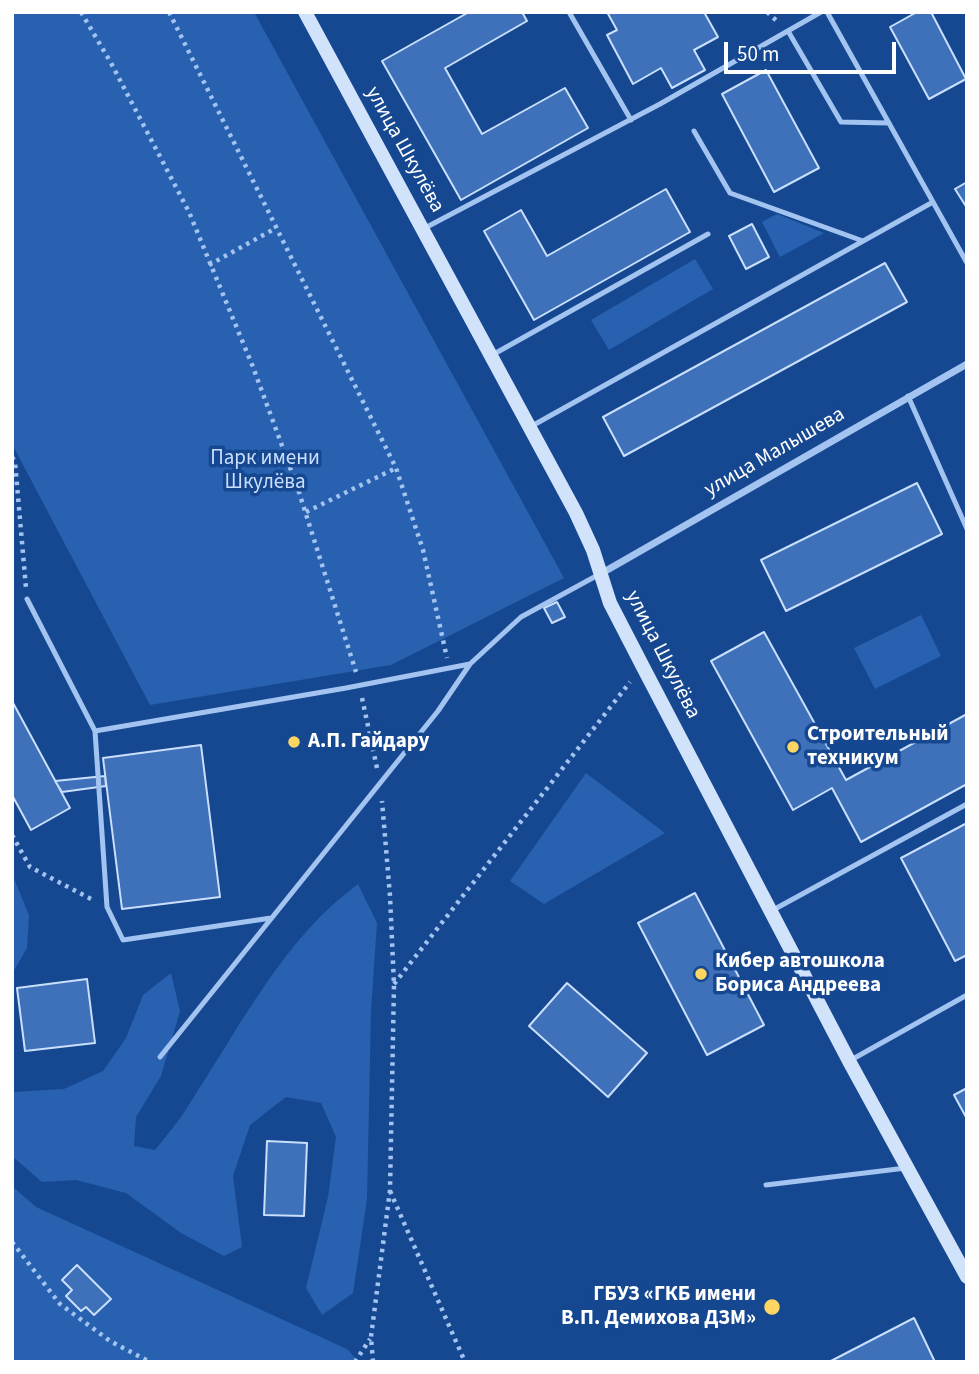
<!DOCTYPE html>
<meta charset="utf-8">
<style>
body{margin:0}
#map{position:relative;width:979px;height:1374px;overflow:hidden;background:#164891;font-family:"Source Sans 3",sans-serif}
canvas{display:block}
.frame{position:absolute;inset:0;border:14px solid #fff;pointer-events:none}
.scale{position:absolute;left:724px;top:42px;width:172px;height:32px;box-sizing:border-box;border:4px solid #fff;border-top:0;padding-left:9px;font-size:21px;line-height:24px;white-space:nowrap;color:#fff;-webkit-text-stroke:5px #164891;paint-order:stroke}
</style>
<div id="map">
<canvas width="979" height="1374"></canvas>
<div class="frame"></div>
<div class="scale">50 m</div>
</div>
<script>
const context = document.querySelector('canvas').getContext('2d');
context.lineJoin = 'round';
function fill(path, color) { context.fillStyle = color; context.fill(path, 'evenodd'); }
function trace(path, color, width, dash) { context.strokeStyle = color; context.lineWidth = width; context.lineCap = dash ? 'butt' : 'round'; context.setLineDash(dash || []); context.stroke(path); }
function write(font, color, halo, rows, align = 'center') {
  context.font = font + ' "Source Sans 3",sans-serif'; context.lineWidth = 7; context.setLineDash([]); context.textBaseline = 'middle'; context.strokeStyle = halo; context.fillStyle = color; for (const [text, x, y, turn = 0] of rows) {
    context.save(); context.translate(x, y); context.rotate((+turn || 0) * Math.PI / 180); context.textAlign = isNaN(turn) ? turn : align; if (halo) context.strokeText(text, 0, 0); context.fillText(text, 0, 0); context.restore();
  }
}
fill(new Path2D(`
 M12,12H254L564,578L391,665L150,705L12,444Z
 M777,214L824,233L780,257L762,222Z
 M695,259L713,289L609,350L591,320Z
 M921,615L941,656L875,689L854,648Z
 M586,773L665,833L544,904L510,881Z
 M12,874L29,915L27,948L12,974Z
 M358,884L377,923L371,1012L367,1199L353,1293L322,1315L306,1288L328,1197L336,1137L321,1103L286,1097L250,1125L233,1176L242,1247L224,1256L181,1233L126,1193L76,1180L42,1182L12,1156V1090L14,1092L64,1089L103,1071L126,1038L143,995L171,973L180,1011L161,1076L136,1117L134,1146L155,1150C167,1135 180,1120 190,1103C240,1027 283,939 358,884Z
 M12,1186L36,1207L347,1349L359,1362H12Z`), '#2861af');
const building = new Path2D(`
 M469,12H522L527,21L445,68L482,134L565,88L588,128L461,200L382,61Z
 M607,12H704L718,37L694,50L705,70L672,88L661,68L633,84L607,35L617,30Z
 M917,12H931L966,79L929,99L890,27Z
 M766,70L819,168L774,192L722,94Z
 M967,182V208L955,189Z
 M666,189L690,232L534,320L484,231L521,210L547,256Z
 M752,224L769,257L746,269L729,236Z
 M885,263L907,302L624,456L603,417Z
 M917,483L942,534L786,611L761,560Z
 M557,602L565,617L552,623L544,608Z
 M764,632L846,780L967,714V784L861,842L832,788L793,810L711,661Z
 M12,701L70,808L31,830L12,795Z
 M201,745L220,897L122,909L103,758Z
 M105,776L106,786L62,792L55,781Z
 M967,823V955L955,961L901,858Z
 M695,893L764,1025L707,1055L638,923Z
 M87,979L95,1043L25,1051L17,988Z
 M567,983L647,1053L608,1097L529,1026Z
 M967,1088V1119L954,1095Z
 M267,1141L307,1143L304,1216L264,1215Z
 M77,1265L111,1299L94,1315L86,1307L81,1311L66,1296L72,1290L62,1280Z
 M914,1318L935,1362H829Z`);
fill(building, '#3e71b9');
trace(building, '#cadffc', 2);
trace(new Path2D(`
 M81,12L111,63L189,212L253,367L298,489L356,672
 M169,12L396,468L423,550L447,658
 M767,12L779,23
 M209,265L276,228
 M12,457L15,462L26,588
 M306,512L396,468
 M362,698L377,768
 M12,835L30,867L93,900
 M394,984L630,682
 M390,1191L465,1362
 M12,1242L60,1304L110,1341L150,1362
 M355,1362L370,1339
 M373,1362L371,1337L390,1190L394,985L390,896L382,801`), '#a3c4f0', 4.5, [3.5, 5]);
trace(new Path2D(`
 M569,12L631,120
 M827,12L967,263
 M788,31L841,122L888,123
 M694,131L730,193L863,241
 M423,229L660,104L821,12
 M494,354L708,234
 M908,396L967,529
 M530,427L933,202
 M27,599L95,731L346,688L470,664L521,617L598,575
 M95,731L107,907L123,940L271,918
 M773,910L967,804
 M160,1057L438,711L470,664
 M851,1060L967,995
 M766,1185L906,1168`), '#a3c4f0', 5);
trace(new Path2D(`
 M602,573L967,364`), '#a3c4f0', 7);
trace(new Path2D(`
 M305,12L576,513L593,550L610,603L642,665L849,1061L967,1277`), '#d1e2fb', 14);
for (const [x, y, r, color] of [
 [294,742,7,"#ffd662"],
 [793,747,7,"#ffd662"],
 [701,974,7,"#ffd662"],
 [772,1307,9,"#ffd662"]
]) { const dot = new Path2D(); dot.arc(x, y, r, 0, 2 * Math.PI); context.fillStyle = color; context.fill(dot); trace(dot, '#164891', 2.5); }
write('21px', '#fff', '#164891', [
 ["улица Шкулёва",404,150,61],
 ["улица Малышева",775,453,-30],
 ["улица Шкулёва",662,655,63]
]);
write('21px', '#cadffc', '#164891', [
 ["Парк имени",265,459],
 ["Шкулёва",265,483]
]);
write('bold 21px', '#fff', '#164891', [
 ["Строительный",807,735],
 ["техникум",807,759],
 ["А.П. Гайдару",308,742],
 ["Кибер автошкола",715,962],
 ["Бориса Андреева",715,986],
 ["ГБУЗ «ГКБ имени",756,1295,"right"],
 ["В.П. Демихова ДЗМ»",756,1319,"right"]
], 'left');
</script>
